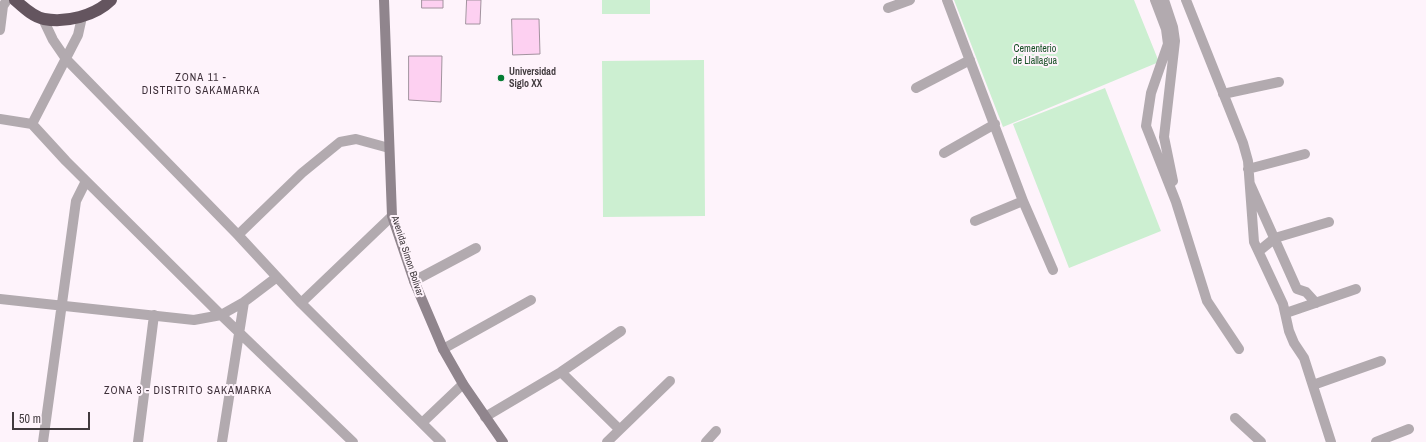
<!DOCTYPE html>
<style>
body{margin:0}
#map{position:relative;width:1426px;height:442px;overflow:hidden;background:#fef3fb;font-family:"Archivo Narrow",sans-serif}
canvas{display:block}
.scale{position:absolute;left:12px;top:412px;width:78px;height:18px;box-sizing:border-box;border:2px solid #413a3e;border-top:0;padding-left:5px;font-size:12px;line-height:14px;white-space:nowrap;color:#413a3e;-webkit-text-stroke:3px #fef3fb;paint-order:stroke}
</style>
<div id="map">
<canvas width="1426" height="442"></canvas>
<div class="scale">50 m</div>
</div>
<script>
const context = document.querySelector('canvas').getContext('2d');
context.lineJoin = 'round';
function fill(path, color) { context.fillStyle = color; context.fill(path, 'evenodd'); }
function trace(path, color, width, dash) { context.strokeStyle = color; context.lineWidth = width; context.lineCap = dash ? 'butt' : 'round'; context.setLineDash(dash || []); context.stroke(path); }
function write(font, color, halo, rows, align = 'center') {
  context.font = font + ' "Archivo Narrow",sans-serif'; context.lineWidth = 4; context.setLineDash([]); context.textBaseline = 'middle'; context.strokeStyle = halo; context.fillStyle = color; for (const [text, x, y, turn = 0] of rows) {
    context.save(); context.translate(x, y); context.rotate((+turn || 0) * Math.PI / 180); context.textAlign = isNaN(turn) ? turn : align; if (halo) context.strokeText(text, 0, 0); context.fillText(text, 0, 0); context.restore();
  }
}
fill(new Path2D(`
 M602,0H650V14H602Z
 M954,0H1134L1159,62L1003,127Z
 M704,60L705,216L603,217L602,61Z
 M1105,88L1161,231L1069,268L1013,124Z`), '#ccefd1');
const building = new Path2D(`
 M422,0H443V8H422Z
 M467,0H481L480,24H466Z
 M512,19H539L540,54L513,55Z
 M409,56H442L441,102L409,100Z`);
fill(building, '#fdd0f1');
trace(building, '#a2929e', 1);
trace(new Path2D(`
 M947,0L1023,201L1053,270
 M1155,0L1166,29L1168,44L1151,93L1146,126L1176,202L1207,301L1239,349
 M1164,0L1173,27L1175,41L1164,137L1173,181
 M1186,0L1243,143L1248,161L1254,242L1283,304L1289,331L1294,343L1304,358L1331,442
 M888,8L910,0
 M43,19L53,40L66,59L238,235L301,303L441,442
 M0,30L3,6L7,0
 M916,88L970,60
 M1223,94L1279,82
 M0,119L32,124L66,161L221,315L353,442
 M32,124L78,35L82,17
 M944,153L995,124
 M1248,169L1305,154
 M1250,184L1297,289L1306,292L1316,303
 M975,221L1023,201
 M238,235L302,173L340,142L356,139L389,148
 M1259,251L1275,238L1329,222
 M414,281L476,248
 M0,299L194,320L221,315L244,302L277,277
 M301,303L392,216
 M1286,313L1356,289
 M443,349L531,300
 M561,372L619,429
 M1313,385L1381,361
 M485,417L561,372L621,331
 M1235,418L1261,442
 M422,423L463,384
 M43,442L76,201L86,181
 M138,442L154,315
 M222,442L244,302
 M607,442L670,381
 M706,442L716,431
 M1376,442L1409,429`), '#b2aaaf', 10);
trace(new Path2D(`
 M384,0L392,216L414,281L443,349L463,384L503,442`), '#90858d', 10);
trace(new Path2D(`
 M15,0C23,7 33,17 44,19C66,23 95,16 111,0`), '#64555f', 12);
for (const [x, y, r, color] of [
 [501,78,4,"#047c33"]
]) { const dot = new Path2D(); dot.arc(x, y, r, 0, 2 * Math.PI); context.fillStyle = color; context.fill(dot); trace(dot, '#fef3fb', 1.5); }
write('10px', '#175026', '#fef3fb', [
 ["Cementerio",1035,49],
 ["de Llallagua",1035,61]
]);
write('bold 10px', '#413a3e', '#fef3fb', [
 ["Universidad",509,72],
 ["Siglo XX",509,84]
], 'left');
write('10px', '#413a3e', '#fef3fb', [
 ["Avenida Simon Bolivar",407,256,72]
]);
context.letterSpacing = '1px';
write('11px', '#3e303a', '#fef3fb', [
 ["ZONA 11 -",201,78],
 ["DISTRITO SAKAMARKA",201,91],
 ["ZONA 3 - DISTRITO SAKAMARKA",188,391]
]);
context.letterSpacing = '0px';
</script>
